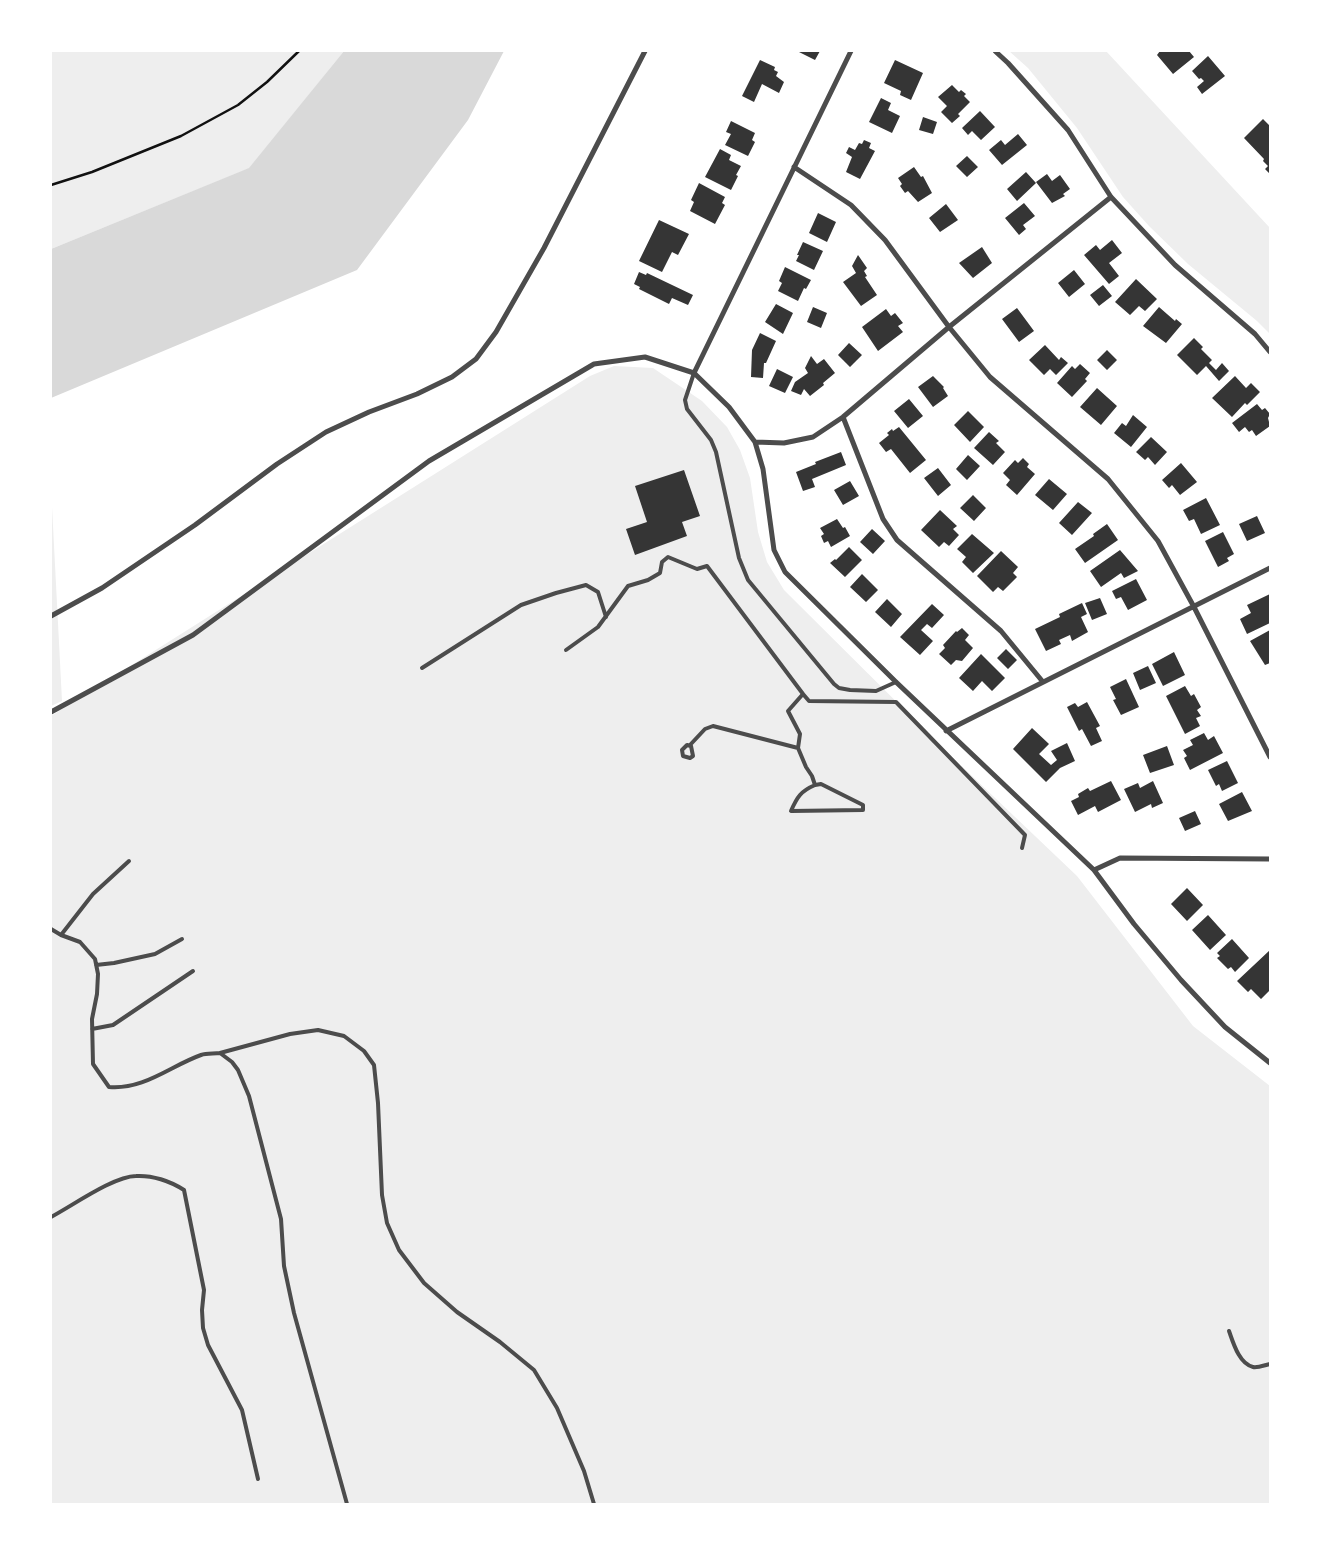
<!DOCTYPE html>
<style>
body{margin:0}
#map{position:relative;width:1321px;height:1555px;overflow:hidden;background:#fff;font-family:Montserrat,sans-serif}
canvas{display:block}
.frame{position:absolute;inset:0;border:52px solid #fff;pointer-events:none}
</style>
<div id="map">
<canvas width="1321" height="1555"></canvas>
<div class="frame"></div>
</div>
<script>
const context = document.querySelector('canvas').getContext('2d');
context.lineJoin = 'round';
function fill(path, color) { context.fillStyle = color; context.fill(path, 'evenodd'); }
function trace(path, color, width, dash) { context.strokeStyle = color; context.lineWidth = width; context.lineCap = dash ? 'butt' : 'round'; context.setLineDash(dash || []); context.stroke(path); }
fill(new Path2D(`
 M51,51H344L250,168L51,249Z
 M1009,51H1106L1270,228V334L1257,321L1188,264L1149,226L1123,197L1077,128L1028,68Z
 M614,366L653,368L702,401L727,427L740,450L750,478L758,532L767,562L784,590L951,756L1077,876L1193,1026L1270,1086V1504H51V716L590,376Z
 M51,487L62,701L51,706Z`), '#eee');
fill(new Path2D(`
 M344,51H504L468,120L357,270L51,398V249L249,168Z`), '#d9d9d9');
fill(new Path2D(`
 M797,51H820L815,60Z
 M1160,51H1189L1194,57L1173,74L1157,55Z
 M1208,56L1225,76L1202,94L1197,87L1204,81L1201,78L1199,79L1192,71Z
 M760,60L775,67L774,70L778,72L776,76L784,82L779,93L762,84L754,102L742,96Z
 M895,60L923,73L911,100L900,95L901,91L884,83Z
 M952,85L959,92L961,90L966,94L964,96L970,102L958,114L960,116L952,123L941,112L947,106L938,97Z
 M881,98L891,103L888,110L900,116L892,133L869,122Z
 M980,111L995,127L981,140L972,131L968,135L962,128Z
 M923,117L937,122L933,134L919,130Z
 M1263,119L1270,126V174L1265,169L1268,166L1263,161L1264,159L1244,138Z
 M731,121L755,133L752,140L755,142L748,156L725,145L731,134L726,132Z
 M1018,134L1027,145L1002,165L989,150L1001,140L1005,145Z
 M864,140L871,143L869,148L875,151L860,179L846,172L852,157L846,153L849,147L855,150L859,143L862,144Z
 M720,149L731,155L729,160L741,166L736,175L738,176L731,190L705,177Z
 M967,156L978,167L967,177L956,166Z
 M914,167L921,177L923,176L932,193L918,202L908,191L905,193L900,186L902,184L898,178Z
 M1026,172L1036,183L1017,201L1007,189Z
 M1047,174L1052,181L1060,175L1070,189L1063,194L1065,196L1052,203L1036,182Z
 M699,183L725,197L722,203L725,205L715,224L690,211L694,202L691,200Z
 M1024,203L1035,216L1023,225L1026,229L1019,235L1005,218Z
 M946,204L958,220L940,232L929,218Z
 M818,213L836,222L827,242L809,233Z
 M659,220L689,234L678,255L672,252L662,272L639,261Z
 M1112,240L1122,253L1109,263L1119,276L1109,284L1084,255L1096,245L1100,250Z
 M803,242L823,251L814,270L796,261L799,255H797Z
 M982,247L992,263L973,278L959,263Z
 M858,255L867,268L864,271L867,276L865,277L877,295L861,306L843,282L856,273L852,266Z
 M785,267L811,280L806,289L804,288L798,301L778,291L782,283L779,281Z
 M1074,270L1085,284L1069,297L1058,283Z
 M639,272L646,275L647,273L693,295L688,305L672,298L669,304L639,289L640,287L634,284Z
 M1136,279L1157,299L1145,311L1139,306L1130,315L1115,302Z
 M1103,285L1112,296L1099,306L1090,295Z
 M776,304L793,313L783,334L765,322Z
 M813,307L827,313L821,328L807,322Z
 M1159,307L1175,321L1176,319L1182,324L1166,343L1143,326Z
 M1017,308L1034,331L1019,342L1002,319Z
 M886,309L891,316L895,313L903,323L898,326L903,332L878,351L862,327Z
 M760,333L776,341L766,363H764L763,378L751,377L752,350Z
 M1194,338L1203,347L1201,349L1212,360L1209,363L1216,370L1222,363L1229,371L1219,381L1206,366L1197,375L1177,355Z
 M849,343L862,355L850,367L838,355Z
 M1045,345L1059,360L1061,357L1068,363L1056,375L1050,369L1044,375L1029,360Z
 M1107,350L1117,360L1107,370L1097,360Z
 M811,356L817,364L824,359L835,373L823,383L824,385L810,396L804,389L801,395L791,391L795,382L808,373L805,368Z
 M1080,364L1090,373L1085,379L1087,381L1072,397L1057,383L1072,366L1075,369Z
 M777,369L793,377L785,393L769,386Z
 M933,376L944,387L943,388L948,396L933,407L918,387Z
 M1235,376L1246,388L1251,383L1260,392L1247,405L1245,403L1232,417L1212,398Z
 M1097,388L1117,406L1101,425L1080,407Z
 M909,399L923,416L908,428L894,411Z
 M1257,404L1262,410L1265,408L1270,414L1268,418L1270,426L1256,436L1252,430L1249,432L1245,427L1239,432L1232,423Z
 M968,411L984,427L970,442L954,425Z
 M1133,415L1147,427L1131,447L1114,433L1122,423L1126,426Z
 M899,427L926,460L910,473L891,449L886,452L879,443L889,435L887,433L892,429L893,431Z
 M989,432L999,441L996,443L1005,452L993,465L974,448Z
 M1151,437L1167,452L1155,465L1148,457L1145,460L1136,452Z
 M841,452L846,465L812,479L815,487L803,491L796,472L816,464L815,462Z
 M968,455L980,466L967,480L956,469Z
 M1023,458L1029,464L1027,467L1035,474L1017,495L1006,485L1010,480L1003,473L1015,460L1018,463Z
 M1181,463L1197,482L1180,495L1172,485L1169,488L1162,480Z
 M938,468L951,485L938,496L924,478Z
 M684,470L700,516L682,522L687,536L635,555L626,529L647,522L635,486Z
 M1049,479L1067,494L1053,510L1035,495Z
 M850,481L859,496L843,505L834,490Z
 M973,495L986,508L974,521L960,508Z
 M1206,498L1220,525L1201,534L1194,519L1189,521L1183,510Z
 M1078,502L1092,513L1072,535L1059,523Z
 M940,510L957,526L953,529L959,535L949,546L944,542L939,547L921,530Z
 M1257,516L1265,533L1247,541L1239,524Z
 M837,519L843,528L845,527L850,536L831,547L828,541L824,543L821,536L824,534L820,528Z
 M1107,524L1118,540L1085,563L1075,549L1094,536L1093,534Z
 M872,529L885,541L873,554L860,542Z
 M1223,532L1234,554L1227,558L1229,561L1218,567L1205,541Z
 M972,534L994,553L973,573L962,562L966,557L957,549Z
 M849,547L862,560L845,577L830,563L835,559L836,560Z
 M1120,550L1138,571L1124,578L1121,573L1101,587L1090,571Z
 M1001,551L1018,567L1013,573L1017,577L1003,591L998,587L993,592L977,576Z
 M862,574L878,590L866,602L850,587Z
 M1136,579L1147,600L1128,610L1121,597L1116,599L1112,591Z
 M1270,594V623L1247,634L1240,619L1251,613L1247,605Z
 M1100,598L1107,614L1092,620L1085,603Z
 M887,599L902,614L891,627L875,612Z
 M1082,603L1087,614L1081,617L1088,632L1072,641L1070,635L1059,640L1061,644L1046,651L1035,629L1060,617L1059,614Z
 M932,604L944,615L932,628L927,624L921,630L933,641L920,655L900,637Z
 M962,628L969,635L965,640L973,648L962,661L956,660L951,665L939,654L945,648L943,645L956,631L957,632Z
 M1270,630V663L1265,665L1250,641Z
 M1006,649L1017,660L1008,669L997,658Z
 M1174,652L1185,675L1163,686L1152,664Z
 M981,654L1005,678L992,691L982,681L973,691L959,678Z
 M1148,666L1156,683L1140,690L1133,673Z
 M1126,679L1139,707L1121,715L1113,700L1116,699L1110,687Z
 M1185,686L1191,696L1194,694L1201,707L1197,710L1201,716L1196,718L1200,726L1185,734L1166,696Z
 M1087,702L1100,726L1096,728L1102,741L1091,746L1082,729L1079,731L1067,707L1075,703L1078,707Z
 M1032,728L1049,744L1039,754L1051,765L1057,760L1051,751L1067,743L1075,761L1060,768L1046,782L1013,749Z
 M1204,733L1208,740L1214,736L1223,753L1190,770L1184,758L1187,756L1183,750L1193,745L1190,740Z
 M1167,746L1174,765L1150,773L1143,755Z
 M1227,761L1238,783L1222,791L1219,784L1216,786L1208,770Z
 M1111,781L1121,800L1098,812L1095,806L1078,815L1071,801L1079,797L1078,794L1088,788L1090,791Z
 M1153,781L1163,803L1152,808L1151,804L1135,812L1124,789L1138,783L1140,788Z
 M1242,792L1252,811L1228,821L1219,804Z
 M1195,811L1201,824L1185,831L1179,818Z
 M1187,888L1203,905L1187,921L1171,904Z
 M1208,915L1226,935L1210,950L1192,930Z
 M1232,939L1249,958L1235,972L1231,967L1228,969L1217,958L1220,956L1217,953Z
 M1270,950V990L1261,999L1251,989L1248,992L1237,981Z`), '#353535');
trace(new Path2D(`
 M51,185L92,172L181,136L238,105L267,82L299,51`), '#111', 2.5);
trace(new Path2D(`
 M694,373L685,400L687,409L711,440L716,452L739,558L748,580L834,684L839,688L850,690L876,691L896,682
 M566,650L598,627L628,586L648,580L660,573L662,562L668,557L697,569L707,566L803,694L788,711L800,734L798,748
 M422,668L521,605L556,593L586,585L598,592L606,617
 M803,694L809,701L896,702L1025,835L1022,848
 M687,745L691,746L693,756L690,758L683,756L682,750Z
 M690,745L705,729L713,726L798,748L806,767L812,776L815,785C801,791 797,797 791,811L863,810V805L821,784L815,785
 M51,929L61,935L80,942L95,959L98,974L97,994L92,1019L93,1064L109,1087C144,1090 170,1066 201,1055C207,1053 214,1054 220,1053
 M61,935L93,894L129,861
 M96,965L114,963L155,954L182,939
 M92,1029L113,1025L193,971
 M51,1217C72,1206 114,1176 136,1176C152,1175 170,1181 184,1190L204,1290L202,1310L203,1328L208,1345L242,1410L258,1479
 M1229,1331C1233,1342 1239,1364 1253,1367C1258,1368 1265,1365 1270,1364
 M347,1504L294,1313L284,1266L281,1219L249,1096L238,1070L232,1062L220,1053L290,1034L318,1030L344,1036L364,1051L374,1065L378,1103L382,1195L387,1223L399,1250L424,1283L457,1312L500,1342L534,1370L557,1408L584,1471L594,1504`), '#4c4c4c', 4);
trace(new Path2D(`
 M995,51L1008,63L1068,130L1111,197L1175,265L1255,334L1270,352
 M794,167L851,205L885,240L949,327L990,377L1108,479L1158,541L1194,607L1270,757
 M694,373L851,51
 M843,417L883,519L897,540L1001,631L1043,682
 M755,442L784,443L813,437L843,417L949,327L1111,197
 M51,616L102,588L195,525L277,464L326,432L369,412L417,394L452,377L476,359L496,332L544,248L645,51
 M51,712L193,635L429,461L594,364L645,357L694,373L729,407L755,442L763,469L774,550L785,572L896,682L1094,870L1134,924L1181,980L1225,1027L1270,1063
 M946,731L1270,568
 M1094,870L1120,858L1270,859`), '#4c4c4c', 5);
</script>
